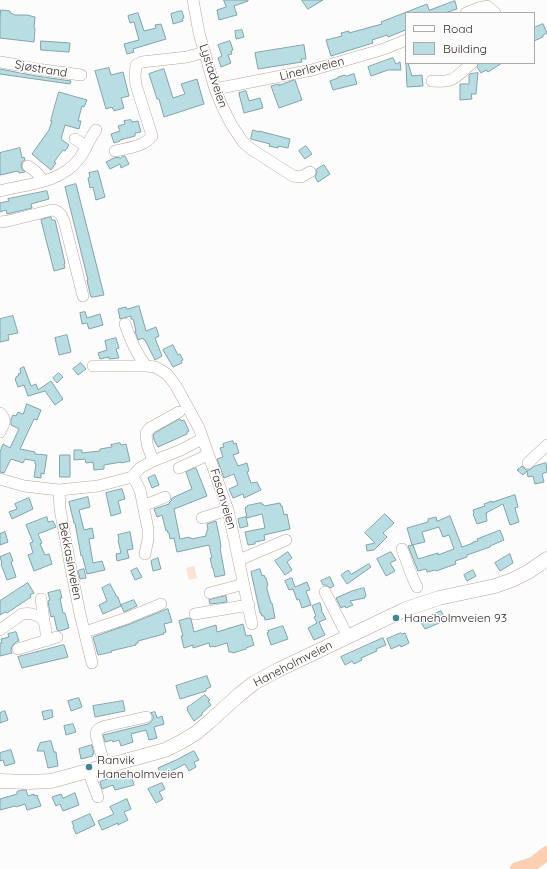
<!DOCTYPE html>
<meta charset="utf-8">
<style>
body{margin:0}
#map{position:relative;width:547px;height:869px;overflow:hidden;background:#fcfcfc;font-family:Quicksand,sans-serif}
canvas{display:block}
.legend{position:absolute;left:405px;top:12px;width:130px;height:52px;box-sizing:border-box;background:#fcfcfc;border:1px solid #aca8a5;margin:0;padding:5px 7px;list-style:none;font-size:12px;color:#342922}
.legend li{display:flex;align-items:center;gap:8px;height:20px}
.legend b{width:20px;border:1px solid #aca8a5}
</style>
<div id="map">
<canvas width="547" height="869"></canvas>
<ul class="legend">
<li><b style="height:5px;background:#fff"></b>Road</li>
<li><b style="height:11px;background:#b8dee4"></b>Building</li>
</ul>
</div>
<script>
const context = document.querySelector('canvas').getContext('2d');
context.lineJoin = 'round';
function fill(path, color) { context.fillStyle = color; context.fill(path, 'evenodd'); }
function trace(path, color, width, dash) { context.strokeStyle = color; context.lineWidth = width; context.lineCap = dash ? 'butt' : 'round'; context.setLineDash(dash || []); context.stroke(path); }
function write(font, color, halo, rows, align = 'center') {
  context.font = font + ' Quicksand,sans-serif'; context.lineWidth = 3; context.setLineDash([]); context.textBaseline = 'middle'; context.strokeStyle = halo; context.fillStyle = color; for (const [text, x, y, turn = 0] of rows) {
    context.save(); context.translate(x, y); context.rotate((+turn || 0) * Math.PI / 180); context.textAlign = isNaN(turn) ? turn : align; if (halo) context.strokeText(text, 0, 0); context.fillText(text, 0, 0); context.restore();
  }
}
fill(new Path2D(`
 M194,566L197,578L189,580L186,568Z`), '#fde3d3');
trace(new Path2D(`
 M517,869L533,864L547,853`), '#fdcfb2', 14);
const building = new Path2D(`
 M224,0H248V1L234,6L237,15L219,20L217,10L226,7Z
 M302,0H323L308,9Z
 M455,1L457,9L445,13H406V30L403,31L388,37L387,35L372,40L373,43L331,56L330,53L326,40L342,36L341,33L349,31V33L382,24L381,22L427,4L429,10Z
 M1,10L10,11V13L15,15H27L35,17L34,28H35L34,42L0,38V20Z
 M180,11H182L184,18L182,19L183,21L173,24L171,14Z
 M138,13L144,31L156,28L155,25L161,24L166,39L133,49L134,52L127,54L124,44L139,40L134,22L130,23L128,16Z
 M543,24L547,33L543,35V37L534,41V28Z
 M242,30L244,37L236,39L235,31Z
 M41,41L70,43L69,52L41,50Z
 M230,41L233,50L231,51L232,54L228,55L231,63L221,67L218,58L222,56L218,45Z
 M304,45L306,59H301L302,62L258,69L255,53Z
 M393,58L396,64L400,62L401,70H388L371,76L368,67Z
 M408,63L412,76L422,75L423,86L407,87L406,64Z
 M479,63H502L488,72L486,70L481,73L477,67Z
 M109,68L111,75L123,72L129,96L121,98L124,108L114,111L112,107L106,109L95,71Z
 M0,69L36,76L71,81L70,84L0,74Z
 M164,69L173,98L185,94L181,84L197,79L204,104L164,117L159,99H157L149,74Z
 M478,73L476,94H471L472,99L460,100V84H469V75L470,74Z
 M354,74L357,84L333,90L330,81L338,78V77L345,75L346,76Z
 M295,80L302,100L279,108L271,86L279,84V85Z
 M246,91L249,101L260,98L263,108L244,113L239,94H240L239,93Z
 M59,92L87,100L84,107L82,106L78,121H81L79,129L65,125L61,139L69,145L65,151L63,150L54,162L56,163L51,170L32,154L49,130L52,121H51Z
 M131,120L132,122L138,121L141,132L135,133V136L120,140V141L114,143L111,134L120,131L118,126L125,124L124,121Z
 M253,130L259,132V131L290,139L288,148L278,146V148L269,146L270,144L251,139Z
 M306,146L312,154L305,159L299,151Z
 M20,148L22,158L24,157L25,160L22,162L21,166L22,169L25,172L19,173L18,171L0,175V153Z
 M123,156H125L129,164L121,168L120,164L110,169L106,162L114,158L119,157L120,158Z
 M324,165L330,174L318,182L315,177L317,172L316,170Z
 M98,171L105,197L96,200L93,187L90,188L88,178L90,177L89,173Z
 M76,184L104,295L93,297H91L88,285L87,280H88L65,187Z
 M47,191L49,199L31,204L32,208L7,214L6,210L0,212V203L9,201L8,199Z
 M51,217L52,220H55L65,263L64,264L65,268L54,271L41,220Z
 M139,306L146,331L156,327L159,336L155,338L162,356L155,360L145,340H144L143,338L138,340L135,331H136L133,319H131V316L120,319L118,309L126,307L127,309Z
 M85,312L87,318L100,314L103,325L89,329L87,323L82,324L80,313Z
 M13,316L18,333L8,335L9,340L0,342V319Z
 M67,335L71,352L59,355L55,338Z
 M116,338L119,348L116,349L119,358L109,359V357L100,359L98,353L107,350L105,341Z
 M173,345L178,355L180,354L183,360L181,361L182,363L173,367L163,350Z
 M81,363L86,369L78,375L73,369Z
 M24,367L31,386L36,384L38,390L51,381L63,399L55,405L45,391L28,396L24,385L18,387L15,379L16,378V377L19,375L18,374L21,373L20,369Z
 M59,373L63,377L57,383L53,378Z
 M27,404L41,410L37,420L34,419L20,449L35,452V454L47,455L44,474L41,473V478L34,477L36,464H35V461L25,459L23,463L11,459L4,473L0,472V452L3,444L10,448L19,429L11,425V419L13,415L16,416L18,412L23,414Z
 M180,419L181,421L184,420L189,431L187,432V434L158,447L154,440L153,435L155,433Z
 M233,441L234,444L236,443L239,453L233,455L238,466L247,463L249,471L247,472L251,483L257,482L261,490L244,498L243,494L233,498L229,489L238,485L234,474L224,478L217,459L223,457L220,448L224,447L223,444Z
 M120,443L121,445L126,444L130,461L121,463V462L104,465V469L94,470L93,462L86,463L85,459L74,460V450H82V453L100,451V449L112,447L111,445Z
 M60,455H70V477H60Z
 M546,463L547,472L542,474L544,482L535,484L533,476L528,477L527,471L523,475L517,470L522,466L526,470H529L535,466Z
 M196,468L204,488L207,496L174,509L180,539L189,537V538H191L192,539L206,536V533L207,532V530H208L207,524L216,521L220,540L221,547L220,548L225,575L215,577L213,568H212V566L210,558H212L209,545L177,552L174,538L170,539L169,533H168L167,530L166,531L162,515L157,517L154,509L169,504V503L171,501L172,498L192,489L186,472Z
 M155,475L159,485L152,488L148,478Z
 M122,489L125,499L118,501L121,513L111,516L106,493Z
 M515,495L518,507L515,508L519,522L510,525L503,504L486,513L487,521L477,524L473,514L474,513L473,510L485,506L484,504L492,501V502Z
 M88,497L90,507L79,510L84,530L92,528L94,538L89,539L93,563L102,561L105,570L87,574L82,555L81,556L75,523H74L69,502Z
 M29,498L33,509L12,519L9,512L17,509L15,504Z
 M261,503V504H263L264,506L280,503L281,506H282L284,515L287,514L290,529L264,535L265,540L255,542V544L248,545L245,532L265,528L262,514L247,518L245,508L247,507V506Z
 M385,514L394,523L383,533L387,537L374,550L367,551L366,545L375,543L365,533Z
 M450,516L462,547L473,543V542L478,541L477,539L500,530L504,540L490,546V547L467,555V557L455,561L456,564L436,571L435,570L427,572L426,569L418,571L408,546L413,545L418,559L438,553V555L454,549L449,535L443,537L439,527L422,532L425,542L412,545L407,528L428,522V519L436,517L437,521Z
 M47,517L48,522L53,521L56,527L38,534L42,543L40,544L45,555L49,554L52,564L34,571L28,555L33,553L30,543L33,542L26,525Z
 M246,517L248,526L240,528L238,519Z
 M5,532L8,542L0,545V534Z
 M130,532L131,537L133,549L127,550L129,558L117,561L116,554L121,553L118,540L119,539L118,535Z
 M288,552L292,558L287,562L292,570L285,575L275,561Z
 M391,552L396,560L390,563L395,571L386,576L377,559Z
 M10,553L13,561L11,562L16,577L7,580L1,564L2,563L0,557Z
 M510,554L513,563L500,571L495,563Z
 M158,558L161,569L153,571L151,561Z
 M369,564L371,567L347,584L341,575L348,570L351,574Z
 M137,568L142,577L135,580L131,571Z
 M84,569L86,578L80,579L78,571Z
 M260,569L262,576L264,575L265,578H266L268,585L267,586V589L271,603H272L275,618L265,620L264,616H262L261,613H260L251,572Z
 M473,570L476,576L467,581L464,575Z
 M330,577L334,586L330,588L326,585H323L321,581Z
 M292,578L295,587L307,582L310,590L306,591L311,605L302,608L299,599L297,600L293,589L289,590L285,581Z
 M28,583L34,593L30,595L31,597L7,613L5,612L0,615V601Z
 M110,584L117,597H118L121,606L103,614L99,605L107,601L102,588Z
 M364,588L366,596H365V598L350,601L353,605L346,608L345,606L341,608L336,598L352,591Z
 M60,590L62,598H60L63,613H65L69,628L60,631L57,630L54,616L51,617L49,607L48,601L50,600L48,593Z
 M226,596L227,602L210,604L209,600Z
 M134,600L137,606L124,612L121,605Z
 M320,603L322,610H321L326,619L319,622L325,635L314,640L308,628L317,623L314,617L316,616L312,606Z
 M168,609L172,622L164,624L166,632L163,633L164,634L138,641V643H136V645L111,651L112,652L98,655L93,637L130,624Z
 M441,611L445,618L443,619L444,621L425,629L420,621Z
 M189,618L191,619L194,632L216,625L217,632L243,624L246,636L251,635L254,645L246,648V649L233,653L232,652H229L227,643L214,647L213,646L210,647L209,643L193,648V645L184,648L181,636H183L179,621Z
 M283,626L288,639L271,645L267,633L269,632L268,631Z
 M16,632L19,641L16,642L12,646L11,651L12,653L0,656V643H2L1,639L9,637L8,634Z
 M401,633L402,634L405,633L409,643L401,647L400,645L391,649L387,639Z
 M383,638L386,645L376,649L377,651L361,658L362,660L354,664L352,661L345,665L341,657Z
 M64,645L68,657L22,668L18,657Z
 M207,676L211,687L206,689V691L180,699L176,686Z
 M205,695L210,700L208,701L211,705L202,713V715L194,721L187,710L188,709L187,708Z
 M79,698L82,707L71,711L68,701Z
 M123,701L125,711L95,717L93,706Z
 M52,710L53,717L44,720L42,712Z
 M5,711L8,720L0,723V713Z
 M155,712L157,718L162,716L164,724L154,727L157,738L149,740L146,730L131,734L133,742L121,746L119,740L113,742L112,740L105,742L103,735L148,724L151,722L153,719V716L151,713Z
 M73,724L76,732L66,735L64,726Z
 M51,741L54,752H56L58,766L48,768L44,751H37L40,743Z
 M92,745L94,754H92L93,756L81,759L79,749Z
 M11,750L15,763L5,766L3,760L0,761V753Z
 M194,751L199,760L194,762L196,767L189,771L185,764L162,776L158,768L176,760Z
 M121,774L122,777L131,775L134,785L115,790L113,785L102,789L100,782Z
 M162,783L165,789L159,792L163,799L156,803L148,789Z
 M22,790H26L28,796L34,794V796L37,795L41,806L27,810L25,804L16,807L15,806L0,810V799L17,794V792Z
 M75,793L79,805L63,811L60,804L56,806L52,797L61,794L63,798Z
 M127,799L131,809L124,812L128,820L118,825V823L102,830L98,821L114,814L110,807Z
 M90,814L95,825L76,834L73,827H74L72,822Z`);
fill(building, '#b8dee4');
trace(building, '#80a4aa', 1);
const minor = new Path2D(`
 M193,0L199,33L215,89L222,106L231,124L243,142L251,149L293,176L301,177L310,172
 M466,13L478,8L487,6L495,13
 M0,62L18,65L37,69L81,75
 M432,81C456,83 455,77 472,63
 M215,89L312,70L384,49L406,40
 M75,139L86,146
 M115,151C127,148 144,147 152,136L136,85L135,76L136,65L142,62L187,57L205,52
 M28,166C34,170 40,174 42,181
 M0,191C27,184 61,183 79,159C86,150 89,139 96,130
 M0,222L8,221L52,210C60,211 61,215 64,221L83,296
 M125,324C130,339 136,353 146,366
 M93,366H146L155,367L167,374L176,386L199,428L228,510L252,624
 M0,413C7,420 4,424 0,432
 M153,461L147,444L146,433L150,428L179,412
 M528,463L547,445
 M179,468L208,455
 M132,477L136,482L140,490L148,529V539L145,554
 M0,479L24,486L59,490L98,486L132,477L140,468L153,461L181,450L202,439
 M59,490L60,509L71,569L80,614L92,663
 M143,506L165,497
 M202,518L228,510
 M402,549L412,576L417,587
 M239,560L286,540
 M325,592L348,637
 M210,593L244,584
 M41,599L44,621
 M195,614L249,605
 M0,630L22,614C27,613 31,613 35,615C47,618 46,630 46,641
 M85,632L127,618L161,604
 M18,649L57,637
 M105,767L96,735C96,729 100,728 106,726L146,717
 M88,771L98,797`);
const major = new Path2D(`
 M0,781L29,782L51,781L88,771L165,750L181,742L196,733L209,722L240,694L254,683L278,670L406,609L439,598L495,586L512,580L528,572L547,559`);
trace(minor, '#bfa493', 12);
trace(major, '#bfa493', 15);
trace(minor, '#fff', 11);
trace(major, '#fff', 14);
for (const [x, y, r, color] of [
 [396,618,4,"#418892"],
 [89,767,4,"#418892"]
]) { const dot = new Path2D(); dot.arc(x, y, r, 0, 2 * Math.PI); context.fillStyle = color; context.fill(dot); trace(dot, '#fcfcfc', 1.5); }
write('12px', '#342922', '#fcfcfc', [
 ["Sjøstrand",41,69,10],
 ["Linerleveien",312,69,-14],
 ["Lystadveien",213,76,72],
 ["Fasanveien",223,499,73],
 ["Bekkasinveien",70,561,79],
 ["Haneholmveien",293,664,-27]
]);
write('12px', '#342922', '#fcfcfc', [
 ["Haneholmveien 93",404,618],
 ["Ranvik",97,760],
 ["Haneholmveien",97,774]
], 'left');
</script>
